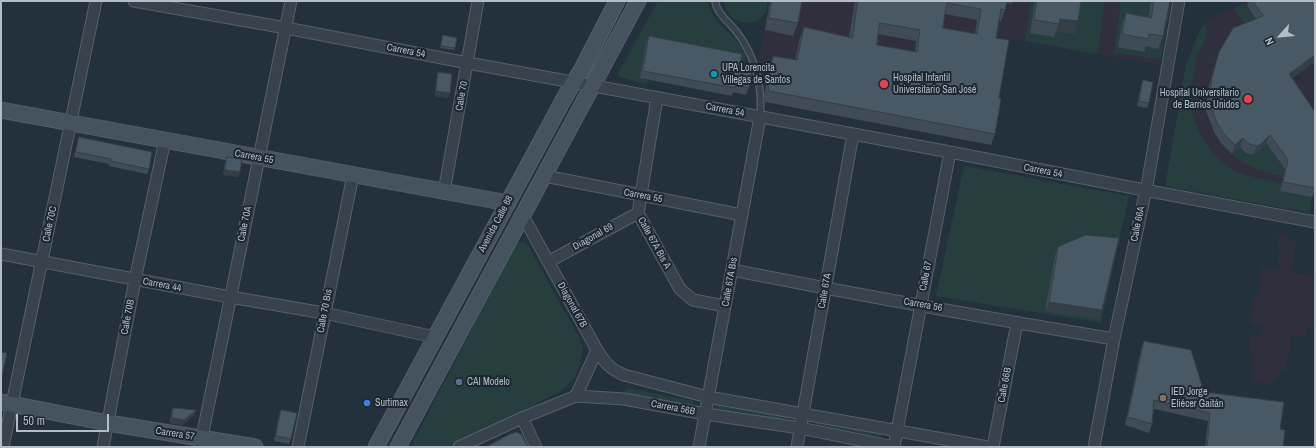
<!DOCTYPE html>
<meta charset="utf-8">
<style>
body{margin:0}
#map{position:relative;width:1316px;height:448px;overflow:hidden;background:#23313c;font-family:"Archivo Narrow",sans-serif}
canvas{display:block}
.frame{position:absolute;inset:0;border:2px solid #b2bdc8;pointer-events:none}
.north{position:absolute;left:1260px;top:16px;width:40px;height:40px;-webkit-text-stroke:3px #1c2731;paint-order:stroke;rotate:243deg;font-size:11px;font-weight:700;line-height:16px;text-align:center;color:#b2bdc8}
.north::after{content:'';display:block;margin:auto;width:14px;height:18px;background:#b2bdc8;clip-path:polygon(50% 0,100% 100%,50% 72%,0 100%)}
.scale{position:absolute;left:16px;top:414px;width:93px;height:18px;box-sizing:border-box;border:2px solid #b2bdc8;border-top:0;padding-left:5px;font-size:12px;line-height:14px;white-space:nowrap;color:#b2bdc8;-webkit-text-stroke:3px #1c2731;paint-order:stroke}
</style>
<div id="map">
<canvas width="1316" height="448"></canvas>
<div class="frame"></div>
<div class="north">N</div>
<div class="scale">50 m</div>
</div>
<script>
const context = document.querySelector('canvas').getContext('2d');
context.lineJoin = 'round';
function fill(path, color) { context.fillStyle = color; context.fill(path, 'evenodd'); }
function trace(path, color, width, dash) { context.strokeStyle = color; context.lineWidth = width; context.lineCap = dash ? 'butt' : 'round'; context.setLineDash(dash || []); context.stroke(path); }
function write(font, color, halo, rows, align = 'center') {
  context.font = font + ' "Archivo Narrow",sans-serif'; context.lineWidth = 4; context.setLineDash([]); context.textBaseline = 'middle'; context.strokeStyle = halo; context.fillStyle = color; for (const [text, x, y, turn = 0] of rows) {
    context.save(); context.translate(x, y); context.rotate((+turn || 0) * Math.PI / 180); context.textAlign = isNaN(turn) ? turn : align; if (halo) context.strokeText(text, 0, 0); context.fillText(text, 0, 0); context.restore();
  }
}
fill(new Path2D(`
 M769,1H1171L1160,65L1010,39L991,145L763,102L769,67L758,64Z
 M1243,1H1315V198L1280,191L1256,188L1201,153L1183,79L1186,65L1197,37L1206,21L1244,3Z
 M1287,232L1290,241H1296L1292,273L1315,275V328H1307V338L1292,335L1286,367L1270,384L1253,382L1255,370L1251,369L1253,355L1248,354L1251,334L1260,335L1261,327L1250,325L1253,295H1258L1261,268L1278,269L1279,247L1275,239Z`), '#2f2f3d');
fill(new Path2D(`
 M658,1H707C709,8 712,15 717,21C724,30 749,47 745,60L744,61L640,78L649,80L645,84L619,77L618,74L619,71Z
 M724,1H768C767,4 767,8 766,11C756,32 725,22 724,1Z
 M1031,1H1105L1097,54L1025,41Z
 M1121,1H1171L1161,59L1114,53Z
 M1244,3L1259,24L1248,30L1234,8Z
 M1204,24C1210,36 1202,44 1197,55C1196,59 1195,63 1195,67C1192,79 1189,94 1191,106C1196,133 1212,160 1237,172C1252,178 1267,179 1281,184C1292,187 1302,193 1312,197L1310,213L1165,186L1186,65L1197,37Z
 M1264,140L1285,169L1283,176C1264,172 1247,168 1232,154L1241,145L1246,153L1253,155L1258,153Z
 M964,166L1129,196L1101,323L936,296Z
 M517,242H524L527,244L580,339L583,349L578,371L572,380L564,389L527,409L447,447H413L414,440Z
 M627,388L693,401L694,403V406L626,394L624,392Z
 M716,405L785,416L786,420L784,421L716,411L714,410V407Z
 M816,421L880,433L882,437L880,439L816,426Z`), '#263f3e');
const lane = new Path2D(`
 M715,1C717,14 728,21 736,31C755,55 763,87 760,117`);
const street = new Path2D(`
 M134,1L286,28L468,63L605,88L950,152L1139,189L1315,222
 M657,98L638,213L680,289L693,300L725,306
 M545,176L742,215
 M444,192L478,1
 M523,216L597,350C605,363 610,369 624,375L708,397L988,447
 M1,254L230,297L324,313L435,337
 M548,262L638,213
 M732,270C859,295 986,318 1114,339
 M576,396L597,350
 M522,418L536,447
 M3,447L96,1
 M103,447L135,280L165,140
 M200,447L291,1
 M298,447L353,175
 M459,447L522,418L576,396L624,399L705,414L800,428L894,447
 M699,447L760,117
 M797,447L853,134
 M894,447L950,152
 M993,447L1017,323
 M1094,447L1114,339L1148,180L1179,1`);
const secondary = new Path2D(`
 M1,110L508,203
 M1,402L108,423L255,447
 M376,447L566,95L582,69L617,1
 M398,447L638,1`);
trace(lane, '#55606a', 8);
trace(street, '#55606a', 13);
trace(secondary, '#55606a', 17);
trace(lane, '#37424c', 5.5);
trace(street, '#37424c', 11);
trace(secondary, '#45525f', 15);
fill(new Path2D(`
 M770,1H802L798,23L793,36L765,30Z
 M855,1H1013L1012,4L1006,3L1005,10L1001,21H999L996,38L999,98L995,134L991,145L765,102L764,96L769,67L773,56L795,60L800,38L804,27L849,37ZM945,14L977,20L975,34L943,28ZM878,34L916,41L915,52L877,45Z
 M1035,1H1081L1078,21L1074,34L1056,31L1054,37L1030,33Z
 M1151,1H1170L1163,36L1158,49L1146,46L1144,52L1118,47L1122,25L1126,13L1149,17Z
 M1248,1H1315L1292,78L1315,112V190L1312,197L1280,191L1285,169L1266,143L1258,153L1253,155L1246,153L1240,147L1232,154L1221,143L1214,132L1206,111L1209,86L1219,52L1256,19L1247,6Z
 M443,35L455,48L454,50L440,48Z
 M649,36L740,63L749,88L746,95L733,92L732,96L640,78L646,43Z
 M438,72L448,98L435,96L437,77Z
 M1143,80L1149,103L1147,108L1137,106L1141,85Z
 M79,137L149,169L147,174L109,166V164L74,157L77,142Z
 M227,157L238,177L223,175L225,162Z
 M1058,247L1099,319L1045,311L1055,256Z
 M1144,341L1204,392L1280,429L1283,447H1205L1208,421L1154,409L1152,424L1149,433L1125,425L1141,349Z
 M173,408L196,410L194,415L182,425L170,423L171,413Z
 M281,410L291,439L289,444L274,441L279,414Z
 M1315,441V447H1313Z`), '#3f4c57');
fill(new Path2D(`
 M1060,19L1078,21L1074,34L1056,31L1059,24Z
 M1315,55V62L1286,83L1289,74Z
 M436,91L450,93L448,98L435,96Z
 M1270,135L1266,143L1258,153L1253,155L1257,146Z
 M1243,138L1240,147L1232,154L1235,145Z
 M225,170L240,172L238,177L223,175Z
 M1049,302L1102,310L1099,319L1045,311Z
 M196,410L194,415L182,425L170,423L172,418Z`), '#333e47');
const building = new Path2D(`
 M772,1H802L798,23L769,18Z
 M858,1H1007L1005,10L1001,9L996,38L1009,40L999,98L1001,99L995,134L769,91L768,85L773,56L797,60L804,27L852,38ZM947,3L981,9L977,34L943,28ZM880,23L920,30L917,52L877,45Z
 M1037,1H1081L1078,21L1060,19L1059,24L1034,20Z
 M1154,1H1170L1163,36L1149,34L1148,39L1122,34L1126,13L1151,18Z
 M1253,1H1315V55L1289,74L1315,112V188L1283,182L1288,160L1270,135L1261,144L1257,146L1249,144L1243,138L1235,145L1224,134L1217,123L1209,102L1212,77L1219,52L1233,28L1263,16Z
 M443,35L457,38L455,48L441,46Z
 M649,36L742,54L740,63L753,66L749,88L735,85V88L643,71Z
 M438,72L452,74L450,93L436,91Z
 M1143,80L1153,82L1149,103L1139,101Z
 M79,137L152,152L149,169L110,161L111,159L76,152Z
 M227,157L242,159L240,172L225,170Z
 M1086,235L1119,238L1102,310L1049,302L1058,247Z
 M1144,341L1191,350L1204,392L1284,402L1280,429L1285,430L1283,447H1207L1210,413L1154,400L1152,424L1128,417Z
 M1,352L7,353L1,381Z
 M173,408L196,410L184,420L172,418Z
 M281,410L297,413L291,439L276,436Z
 M517,432L522,435L528,447H486L510,434Z`);
fill(building, '#495865');
trace(building, '#333e47', 1);
for (const [x, y, r, color] of [
 [714,74,4,"#0f9aa8"],
 [884,84,5,"#e0444e"],
 [1248,99,5,"#e0444e"],
 [459,382,4,"#5c6f8a"],
 [1163,398,4,"#8d6e63"],
 [367,403,4,"#3f7fe0"]
]) { const dot = new Path2D(); dot.arc(x, y, r, 0, 2 * Math.PI); context.fillStyle = color; context.fill(dot); trace(dot, '#1c2731', 1.5); }
write('10px', '#b2bdc8', '#1c2731', [
 ["Carrera 54",406,51,11],
 ["Calle 70",462,96,-80],
 ["Carrera 54",725,110,11],
 ["Carrera 55",254,157,11],
 ["Carrera 54",1043,171,11],
 ["Carrera 55",643,196,11],
 ["Calle 70C",50,224,-78],
 ["Calle 70A",245,224,-78],
 ["Avenida Calle 68",496,224,-62],
 ["Calle 66A",1138,224,-78],
 ["Diagonal 69",593,237,-29],
 ["Calle 67A Bis A",654,243,61],
 ["Calle 67",926,276,-79],
 ["Calle 67A Bis",730,282,-80],
 ["Carrera 44",162,285,11],
 ["Calle 67A",825,291,-80],
 ["Diagonal 67B",572,305,61],
 ["Carrera 56",923,305,10],
 ["Calle 70 Bis",325,311,-79],
 ["Calle 70B",128,317,-79],
 ["Calle 66B",1005,385,-79],
 ["Carrera 56B",673,408,11],
 ["Carrera 57",175,434,9]
]);
write('10px', '#b2bdc8', '#1c2731', [
 ["UPA Lorencita",722,68],
 ["Villegas de Santos",722,80],
 ["Hospital Infantil",893,78],
 ["Universitario San José",893,90],
 ["Hospital Universitario",1239,93,"right"],
 ["de Barrios Unidos",1239,105,"right"],
 ["CAI Modelo",467,382],
 ["IED Jorge",1171,392],
 ["Eliécer Gaitán",1171,404],
 ["Surtimax",375,403]
], 'left');
</script>
